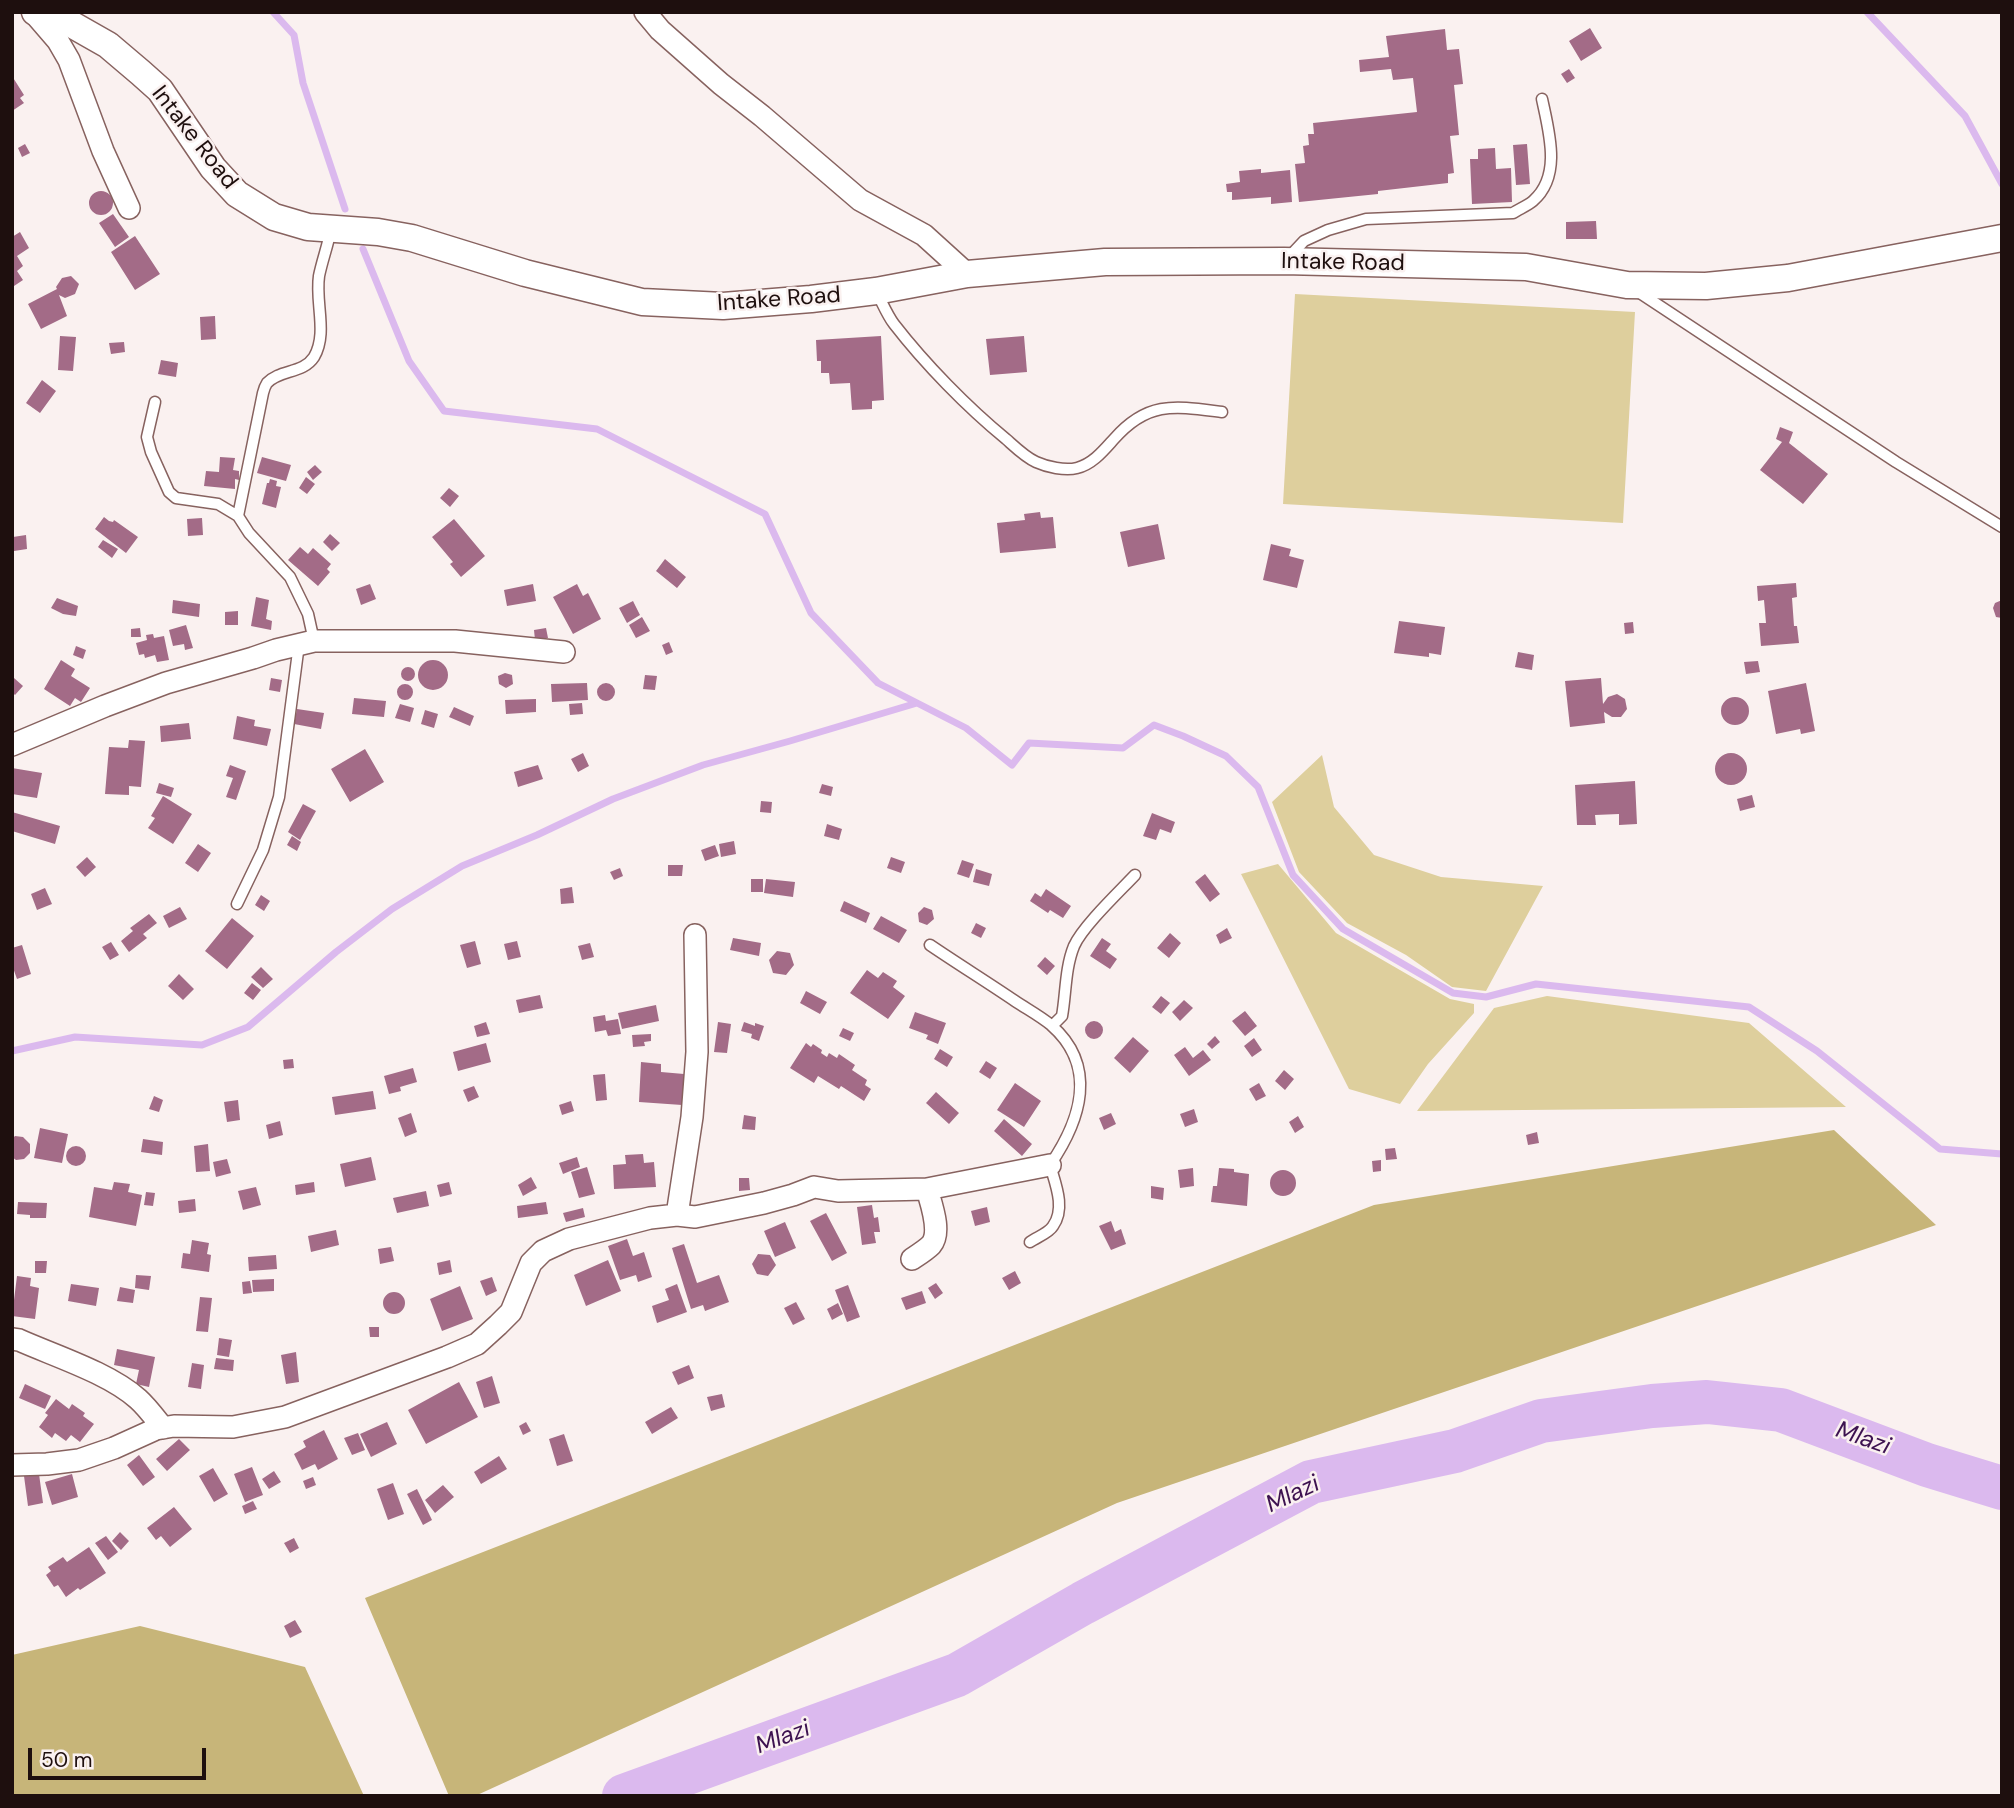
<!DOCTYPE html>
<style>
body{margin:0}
#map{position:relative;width:2014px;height:1808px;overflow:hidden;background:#faf1f0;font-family:"DM Sans",sans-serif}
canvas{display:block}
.frame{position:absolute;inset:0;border:14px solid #1e0f0e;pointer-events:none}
.scale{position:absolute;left:28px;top:1748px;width:178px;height:32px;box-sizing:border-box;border:4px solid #1e0f0e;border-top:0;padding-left:9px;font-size:21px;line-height:24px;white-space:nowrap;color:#1e0f0e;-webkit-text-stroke:5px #faf1f0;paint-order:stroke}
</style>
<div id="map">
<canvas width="2014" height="1808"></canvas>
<div class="frame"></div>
<div class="scale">50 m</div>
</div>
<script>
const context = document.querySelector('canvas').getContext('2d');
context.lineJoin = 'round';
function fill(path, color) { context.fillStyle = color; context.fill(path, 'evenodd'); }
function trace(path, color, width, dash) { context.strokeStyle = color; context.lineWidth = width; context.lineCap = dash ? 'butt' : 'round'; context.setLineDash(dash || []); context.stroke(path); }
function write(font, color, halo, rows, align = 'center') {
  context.font = font + ' "DM Sans",sans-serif'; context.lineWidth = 5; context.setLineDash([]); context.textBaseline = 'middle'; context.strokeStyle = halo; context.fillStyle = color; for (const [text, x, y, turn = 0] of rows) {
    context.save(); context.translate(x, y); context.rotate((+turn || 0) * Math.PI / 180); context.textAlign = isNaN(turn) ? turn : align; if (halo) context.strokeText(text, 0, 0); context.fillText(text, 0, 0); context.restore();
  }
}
fill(new Path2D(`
 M1295,294L1635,312L1623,523L1283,504Z
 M1322,755L1334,807L1374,855L1441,877L1543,886L1486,991L1452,987L1406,955L1347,923L1299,872L1272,802Z
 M1278,864L1336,933L1450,999L1474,1004V1013L1428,1064L1400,1104L1349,1089L1241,874Z
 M1547,996L1749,1023L1846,1107L1417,1111L1494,1008Z`), '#decf9d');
fill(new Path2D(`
 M1834,1130L1936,1225L1117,1503L475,1796H449L365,1598L1374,1205Z
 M140,1626L305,1667L364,1796H12V1655Z`), '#c7b579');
trace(new Path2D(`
 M273,12L294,35L303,83L345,209
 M1867,12L1965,116L2002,184
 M363,249L409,361L444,411L597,429L765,514L811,613L878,683L966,728L1012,765L1029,743L1123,748L1154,725L1183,736L1226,756L1258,787L1293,875L1343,929L1453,993L1486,997L1536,984L1749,1007L1817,1051L1940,1149L2002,1154
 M12,1051L75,1037L202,1045L248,1027L336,952L392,909L462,866L537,835L613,799L703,765L790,741L917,703`), '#dbb9ee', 7);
trace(new Path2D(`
 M624,1796L957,1675L1083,1603L1311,1482L1455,1451L1541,1421L1652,1406L1707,1402L1781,1410L1927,1465L2002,1488`), '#dbb9ee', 44);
fill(new Path2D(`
 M1590,28L1602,48L1581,61L1569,41Z
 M1445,29L1447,50L1459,49L1463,84L1454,85L1459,135L1450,136L1454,173L1448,174V183L1378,191V194L1299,202L1295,164L1305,163L1303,146L1309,145L1308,134H1314L1313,123L1417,112L1413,78L1393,80L1391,69L1360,72L1359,60L1389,57L1386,36Z
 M1569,69L1575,78L1567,83L1561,74Z
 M12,76L24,95L20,98L24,103L12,111Z
 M25,144L30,153L22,157L18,148Z
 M1527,144L1530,184L1516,185L1513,145Z
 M1495,148L1496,169L1511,168L1512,202L1472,204L1470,159H1478V149Z
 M1261,169V173L1290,170L1292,202L1271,204V197L1232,200V192H1227L1226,184L1240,182L1239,171Z
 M89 203a12 12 0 1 1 24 0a12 12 0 1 1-24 0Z
 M113,214L129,237L115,247L99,223Z
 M1596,221L1597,239H1566V222Z
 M20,232L29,248L17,256L23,266L17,271L23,280L14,286L12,283V237Z
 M135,236L160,274L135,290L111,252Z
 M71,276L79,284L75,294L65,298L59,295L67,316L41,329L28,304L57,289L56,287L62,278Z
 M215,316L216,339L201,340L200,317Z
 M60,336L76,337L73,371L58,370Z
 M881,336L884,400L872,401V409L852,410L850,383L830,384L829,373H821V361H817L816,340Z
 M1024,336L1027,372L990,375L986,339Z
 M124,342L125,352L111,354L109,343Z
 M161,360L178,363L176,377L158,374Z
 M42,380L56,391L40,413L26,403Z
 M1780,427L1793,432L1789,443L1828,474L1803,504L1760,470L1782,442L1776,439Z
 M220,457L235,458L233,470L239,471V480L235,479V489L204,486L206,471L219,472Z
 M262,457L291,465L286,481L257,473Z
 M315,465L322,472L313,480L307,472Z
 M306,477L315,484L307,494L299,488Z
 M270,479L277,481L276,486L281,487L276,508L262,504L267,483H269Z
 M449,488L459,496L450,507L440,498Z
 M1040,512L1041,518L1053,517L1056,548L1000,553L997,523L1025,520L1024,514Z
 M104,517L109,521L113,522L114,520L138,537L126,553L95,529Z
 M202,518L203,535L188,536L187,519Z
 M454,519L485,556L461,577L450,564L453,562L432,537Z
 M1158,524L1165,559L1128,567L1120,532Z
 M330,534L340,543L332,551L323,542Z
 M26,535L27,549L14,551L13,537Z
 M103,540L118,549L112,558L98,547Z
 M1271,544L1291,549L1289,556L1304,560L1297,588L1263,580Z
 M300,547L308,554L313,548L331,564L327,569L330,572L318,586L288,560Z
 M665,559L686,577L677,588L656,571Z
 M1796,583L1797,597L1792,598L1794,626H1797L1799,643L1761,646L1759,623H1766L1764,600L1758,601L1757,586Z
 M370,584L376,599L361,605L356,589Z
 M533,584L536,601L507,606L504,590Z
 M577,584L583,596L588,593L601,619L573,634L553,597Z
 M256,597L269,600L266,619L272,621L271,630L251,626Z
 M57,598L78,606L76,616L63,614L51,608Z
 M173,600L200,604L199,617L172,613Z
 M2002,600V618L1996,617L1993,608L1995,603Z
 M633,601L640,615L627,623L619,608Z
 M238,611V625H225V612Z
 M642,617L650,631L636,638L629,625Z
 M1399,621L1445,627L1441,655L1429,653V657L1394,653Z
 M1633,622L1634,633L1625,634L1624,623Z
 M186,625L193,648L185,650L184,644L173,646L169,630Z
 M140,628L141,637H131V629Z
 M546,628L548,638L535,640L534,630Z
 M153,634L154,638L164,636L169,660L157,662L155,655L145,658L144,654L139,655L136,643L147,640L146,635Z
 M669,642L673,652L666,655L662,645Z
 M76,646L86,650L83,659L73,655Z
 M1518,652L1534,655L1532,670L1515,667Z
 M418 675a15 15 0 1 1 30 0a15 15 0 1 1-30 0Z
 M61,660L75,669L71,676L90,688L81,702L75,698L70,706L44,689Z
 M1758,661L1760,672L1746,674L1744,662Z
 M401 674a7 7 0 1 1 14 0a7 7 0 1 1-14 0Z
 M505,673L512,675L513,684L506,688L499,684L498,676Z
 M645,675L657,676L655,690L643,689Z
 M14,678L23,686L15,695L12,692V681Z
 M271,678L282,680L280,692L269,690Z
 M1601,678L1603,704L1608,697L1617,694L1625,699L1627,709L1621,717H1612L1604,712L1605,723L1570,727L1565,681Z
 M587,683L588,700L552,702L551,684Z
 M1806,683L1815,731L1801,734L1800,729L1776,734L1768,691Z
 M597 692a9 9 0 1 1 18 0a9 9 0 1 1-18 0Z
 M397 692a8 8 0 1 1 16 0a8 8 0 1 1-16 0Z
 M1721 711a14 14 0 1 1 28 0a14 14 0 1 1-28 0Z
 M354,698L386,701L384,717L352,714Z
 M536,699V712L506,714L505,700Z
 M582,703L583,714L570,715L569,704Z
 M400,704L414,708L410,722L395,718Z
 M454,707L474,716L470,726L449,717Z
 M297,709L324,713L321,729L294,724Z
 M425,710L438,714L434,728L421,724Z
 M237,716L255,720L254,726L271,729L267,746L233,739Z
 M189,723L191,739L161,742L160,726Z
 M129,740L145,741L141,787L129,786V795L105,794L109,747L128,748Z
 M365,749L384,782L350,802L331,769Z
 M1715 769a16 16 0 1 1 32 0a16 16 0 1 1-32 0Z
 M583,753L589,766L578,772L571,759Z
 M230,765L246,771L236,800L226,797L233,778L226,776Z
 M538,765L543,779L518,787L514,772Z
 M12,768L42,773L37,798L12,794Z
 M1635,781L1637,824L1619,825V814L1595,815L1596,825H1577L1575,785Z
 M159,783L174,788L171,797L156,793Z
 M822,784L833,787L831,796L819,793Z
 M1752,795L1755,807L1740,811L1737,799Z
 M163,796L192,814L173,844L148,828L155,818L151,816Z
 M761,801L772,802L771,813L760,812Z
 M303,804L316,811L300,840L288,832Z
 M12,812L60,826L55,844L12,831Z
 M1152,813L1175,822L1171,833L1160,829L1156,840L1143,836Z
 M827,824L842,829L839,840L824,836Z
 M292,836L301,842L297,851L287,845Z
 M734,841L736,854L721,857L719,844Z
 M198,844L211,853L198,872L185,863Z
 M715,845L719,856L705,861L701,850Z
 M87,857L96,867L85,877L76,867Z
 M891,857L905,862L901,873L887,868Z
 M962,860L974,864L969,878L957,874Z
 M668,865H683L682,876H668Z
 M620,868L623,876L614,880L610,872Z
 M976,869L992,874L989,886L973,882Z
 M1205,874L1220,894L1210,902L1195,882Z
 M751,879H763V892H751Z
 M766,879L795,882L793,897L764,893Z
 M572,887L574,903L561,904L560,889Z
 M45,888L52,904L37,910L31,894Z
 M1046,889L1071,906L1063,918L1050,910L1048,913L1030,901L1035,893L1041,897Z
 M261,895L270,901L264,911L255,905Z
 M844,901L870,913L866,923L840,911Z
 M180,907L187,919L169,928L163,916Z
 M924,907L932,910L934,919L927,925L919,922L918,913Z
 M149,914L157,923L143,934L147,938L129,952L121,941L133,931L130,928Z
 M881,916L907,930L899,943L873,929Z
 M232,918L254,936L227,969L205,951Z
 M976,923L986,928L981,938L971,933Z
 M1227,928L1232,938L1220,944L1216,935Z
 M1170,933L1181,943L1169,958L1157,948Z
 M733,938L761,943L759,956L730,950Z
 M1102,938L1111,944L1106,951L1117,959L1110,969L1090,956Z
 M475,941L481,964L467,968L460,945Z
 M517,941L521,957L508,960L504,944Z
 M111,942L119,955L110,960L102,947Z
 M590,943L594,957L582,960L578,946Z
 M22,945L31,974L17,979L12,965V948Z
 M777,951L790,953L794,965L786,975L773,973L769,960Z
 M1045,957L1055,966L1047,975L1037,966Z
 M261,967L273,979L263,988L251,977Z
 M867,970L878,978L883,972L897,981L893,987L905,996L888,1019L850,993Z
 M179,974L194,989L183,1000L168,986Z
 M252,983L261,990L253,1000L244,993Z
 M806,991L827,1002L820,1014L800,1003Z
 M540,995L543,1008L519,1013L516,1000Z
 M1161,996L1170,1003L1161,1014L1152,1007Z
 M1184,1000L1193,1008L1180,1021L1172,1012Z
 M656,1005L659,1021L622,1029L618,1013Z
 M1245,1011L1257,1026L1245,1036L1232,1021Z
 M915,1012L946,1023L938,1044L926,1039L928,1035L909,1028Z
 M605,1015L606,1021L618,1019L621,1034L608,1036L606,1030L595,1032L593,1017Z
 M1085 1030a9 9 0 1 1 18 0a9 9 0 1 1-18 0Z
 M486,1022L490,1034L477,1037L474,1026Z
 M718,1022L731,1024L727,1053L714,1052Z
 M744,1022L755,1026V1023L764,1026L759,1041L751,1038L752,1034L741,1031Z
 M843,1028L854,1033L850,1041L839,1036Z
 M651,1034V1041L644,1042L645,1046L633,1047L632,1035Z
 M1215,1036L1220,1042L1212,1049L1207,1044Z
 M1133,1037L1149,1051L1130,1073L1114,1058Z
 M1254,1038L1262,1050L1252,1057L1244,1046Z
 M486,1043L491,1062L458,1071L453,1052Z
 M806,1043L811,1047L813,1044L822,1050L821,1053L827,1057L829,1053L837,1058L839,1054L855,1065L852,1070L867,1080L865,1085L871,1089L864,1101L841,1086L839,1089L818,1076L814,1083L790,1068Z
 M1185,1047L1193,1058L1203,1050L1211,1060L1189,1076L1174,1055Z
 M940,1049L953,1057L947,1067L934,1059Z
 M293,1059L294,1068L284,1069L283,1060Z
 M986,1061L997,1068L990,1079L979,1072Z
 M641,1062L661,1064V1072L684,1074L682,1105L639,1102Z
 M413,1068L417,1082L400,1087L401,1091L389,1094L384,1076Z
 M1284,1070L1294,1079L1285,1090L1275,1081Z
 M605,1074L607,1100L596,1101L593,1075Z
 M1015,1083L1041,1101L1024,1127L997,1110Z
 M1259,1083L1266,1096L1256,1101L1249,1089Z
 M474,1086L479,1097L468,1102L463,1090Z
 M373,1091L376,1109L335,1115L332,1097Z
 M936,1092L959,1113L949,1124L926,1103Z
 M154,1096L163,1100L159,1112L149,1109Z
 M238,1100L240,1120L227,1122L224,1102Z
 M571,1101L574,1111L562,1115L559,1105Z
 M1194,1109L1198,1122L1185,1127L1180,1114Z
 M411,1113L417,1132L405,1137L398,1118Z
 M1111,1113L1116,1124L1104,1130L1099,1118Z
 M744,1115L756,1117L755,1130L742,1129Z
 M1298,1116L1304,1127L1295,1133L1289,1122Z
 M1004,1119L1032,1144L1022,1156L994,1131Z
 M280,1121L283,1135L269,1139L266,1125Z
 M40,1128L68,1134L62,1163L34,1158Z
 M1537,1132L1539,1143L1528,1145L1526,1135Z
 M15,1136L23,1137L30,1144V1153L24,1159L16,1160L12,1157V1139Z
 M143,1139L163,1142L162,1155L141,1152Z
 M208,1144L210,1171L196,1172L194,1146Z
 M66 1156a10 10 0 1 1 20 0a10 10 0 1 1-20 0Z
 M1395,1148L1397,1159L1386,1160L1385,1149Z
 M643,1154L644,1163L654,1162L656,1187L614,1189L613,1165L626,1164L625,1155Z
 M371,1157L376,1180L345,1187L340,1164Z
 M577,1157L580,1167L563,1174L559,1163Z
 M227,1159L231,1173L216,1177L213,1162Z
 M1381,1160V1171L1373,1172L1372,1161Z
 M587,1167L595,1194L579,1198L571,1172Z
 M1193,1168L1194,1186L1180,1188L1178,1170Z
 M1219,1168L1234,1169V1172L1249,1174L1247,1206L1211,1202L1213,1186H1217Z
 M1270 1183a13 13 0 1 1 26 0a13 13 0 1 1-26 0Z
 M531,1177L537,1188L523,1196L518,1185Z
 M739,1178H749L750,1190L739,1191Z
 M114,1182L130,1184L128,1192L142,1195L136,1226L89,1217L94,1187L112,1190Z
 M314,1182L315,1192L296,1195L295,1185Z
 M449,1182L452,1194L440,1197L437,1185Z
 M1151,1186L1164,1188L1163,1200L1151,1198Z
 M256,1187L261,1205L243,1210L238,1191Z
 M426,1191L429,1206L397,1213L393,1198Z
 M146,1192L155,1193L153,1206L144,1205Z
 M195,1199L196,1211L179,1213L178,1201Z
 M18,1202L47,1203L46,1218H30V1215L17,1214Z
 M546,1202L548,1214L518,1218L517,1206Z
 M872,1205L874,1218L878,1217L880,1232H874L876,1243L862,1245L857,1207Z
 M987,1207L990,1222L975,1226L971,1211Z
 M583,1208L585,1217L566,1222L563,1213Z
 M826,1213L847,1253L832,1261L810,1221Z
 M1111,1221L1115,1232L1121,1229L1126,1244L1111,1250L1099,1226Z
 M785,1222L796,1248L775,1257L764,1231Z
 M336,1230L339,1245L311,1252L308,1236Z
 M627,1239L633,1256L644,1252L652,1277L638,1282L636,1275L620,1280L608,1246Z
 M192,1240L209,1243L207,1254L211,1255L209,1272L181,1268L183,1253L190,1254Z
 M684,1244L697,1283L719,1275L729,1302L705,1311L703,1305L691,1309L672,1248Z
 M391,1247L394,1261L380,1264L378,1249Z
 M758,1254L770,1255L776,1265L768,1276L757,1274L752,1264Z
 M276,1255L277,1269L249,1271L248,1257Z
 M450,1260L452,1272L439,1275L437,1263Z
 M608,1260L621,1291L586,1306L574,1275Z
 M35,1261H47L46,1273H35Z
 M1015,1271L1021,1283L1009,1290L1002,1278Z
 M136,1275L151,1276L149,1290L135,1288Z
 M17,1276L31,1278L30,1286L39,1288L35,1319L12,1316Z
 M492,1277L497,1291L486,1296L480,1281Z
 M274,1279V1291L253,1292L252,1280Z
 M250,1281L252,1293L243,1294L242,1282Z
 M936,1283L943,1293L935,1299L928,1288Z
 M71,1284L99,1288L96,1306L68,1301Z
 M677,1284L687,1312L657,1323L652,1306L669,1300L665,1289Z
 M848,1285L860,1317L847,1322L835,1290Z
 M460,1286L473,1319L442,1331L430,1299Z
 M120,1287L135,1290L133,1303L117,1301Z
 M922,1291L926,1303L906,1310L901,1298Z
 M383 1303a11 11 0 1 1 22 0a11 11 0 1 1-22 0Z
 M200,1297L212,1298L208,1332L196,1331Z
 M796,1302L805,1319L793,1325L784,1308Z
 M838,1303L843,1314L832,1320L827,1309Z
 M369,1327H379V1337H370Z
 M219,1338L232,1340L229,1357L217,1355Z
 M117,1349L155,1357L149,1387L136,1384L139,1370L114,1365Z
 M296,1352L299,1382L286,1384L281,1355Z
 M216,1358L234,1360L233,1371L214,1369Z
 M192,1363L204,1365L201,1389L188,1387Z
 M689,1365L694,1378L678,1385L672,1372Z
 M492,1376L500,1403L484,1408L476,1382Z
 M459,1382L478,1417L426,1444L408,1410Z
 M25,1384L51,1396L45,1409L19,1398Z
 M722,1394L725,1407L711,1411L707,1397Z
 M56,1399L69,1409L72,1404L85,1413L83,1416L94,1424L80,1442L71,1435L66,1441L55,1433L52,1438L39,1427L48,1415L45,1413Z
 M671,1407L678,1418L652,1434L645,1422Z
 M387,1422L397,1444L371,1457L360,1434Z
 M526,1422L531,1431L523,1435L519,1426Z
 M324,1430L338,1459L318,1470L315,1464L302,1470L294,1454L306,1447L303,1441Z
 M358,1433L365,1450L352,1455L344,1438Z
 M564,1434L573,1461L557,1466L549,1439Z
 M179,1439L190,1450L167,1471L156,1459Z
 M139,1455L155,1477L143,1486L127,1465Z
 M499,1456L507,1469L481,1484L474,1472Z
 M252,1467L263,1495L245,1502L234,1474Z
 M213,1468L228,1494L214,1502L199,1476Z
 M274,1471L281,1482L269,1489L262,1479Z
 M39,1474L43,1503L28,1506L24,1476Z
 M72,1474L78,1497L52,1505L45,1482Z
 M313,1477L316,1485L306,1489L303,1481Z
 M393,1483L404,1514L388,1520L377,1489Z
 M443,1485L454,1497L435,1513L425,1500Z
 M417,1489L432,1520L423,1525L407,1494Z
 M253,1501L257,1509L245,1514L242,1506Z
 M174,1507L192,1529L170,1547L161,1536L156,1540L147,1528Z
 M120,1532L129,1541L121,1550L112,1541Z
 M106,1536L118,1552L108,1560L95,1543Z
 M294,1538L299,1548L290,1553L284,1543Z
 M89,1547L106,1573L80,1590L78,1588L66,1597L58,1585L54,1587L46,1575L51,1571L48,1567L63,1557L67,1562Z
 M295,1620L302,1632L290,1638L284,1626Z`), '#a36b87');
const service = new Path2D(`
 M1289,257L1304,241L1328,230L1366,219L1513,213C1519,209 1527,206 1533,201C1562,176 1549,132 1542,99
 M876,291C882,302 887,315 894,324C925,364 967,407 1006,439C1015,447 1025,457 1036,462C1047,467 1065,471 1077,468C1093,464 1104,450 1114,439C1148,400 1176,406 1222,412
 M1637,291L1896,462L2002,527
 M155,402L147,437L151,452L169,492L176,498L218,504L238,516
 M314,641L308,614L290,577L249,533L238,516L263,393C264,389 265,386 267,383C280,369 303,374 314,357C328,333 315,303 319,276C322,261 328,245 331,229
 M237,904L263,850L279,797L299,644
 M930,945C958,964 987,982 1015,1001C1027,1009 1040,1016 1051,1025C1098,1066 1081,1120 1050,1165C1055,1183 1066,1208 1053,1226C1049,1233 1037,1237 1030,1242
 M1052,1026L1062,1016C1066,994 1065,968 1074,946C1083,926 1119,892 1135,875`);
const minor = new Path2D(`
 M33,12L58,41L69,60L103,151L129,208
 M645,12L660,30L721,84L762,116L860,200L924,235L967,274
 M12,745L105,706L166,683L253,658L276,650L314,641H455L564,652
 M677,1215L692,1117L697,1052L695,935
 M912,1259C918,1255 926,1250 931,1245C942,1232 931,1204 927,1189
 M12,1339L19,1340C55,1356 109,1373 138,1399C147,1407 155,1418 163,1428
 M12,1465L47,1464L79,1460L114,1448L156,1429L174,1426L233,1427L285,1417L447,1357L477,1344L498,1325L511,1312L531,1263L543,1251L569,1239L650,1218L677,1215L695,1217L764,1203L793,1195L814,1187L838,1191L927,1189L1050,1165`);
const tertiary = new Path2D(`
 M35,12L71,24L108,45L141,73L160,90L213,168L237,194L274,217L308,227L378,232L412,238L525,273L642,302L723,306L811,299L876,291L967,274L1105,262L1284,261L1526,267L1627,285L1706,286L1788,278L2002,238`);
trace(service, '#87625f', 13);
trace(minor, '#87625f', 24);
trace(tertiary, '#87625f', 29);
trace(service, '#fff', 10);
trace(minor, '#fff', 21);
trace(tertiary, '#fff', 26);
write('23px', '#1e0f0e', '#faf1f0', [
 ["Intake Road",194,138,52],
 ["Intake Road",1343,263,1],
 ["Intake Road",779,300,-4]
]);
write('italic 24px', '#3d1250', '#faf1f0', [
 ["Mlazi",1863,1439,19],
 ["Mlazi",1293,1495,-25],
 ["Mlazi",783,1738,-20]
]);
</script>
